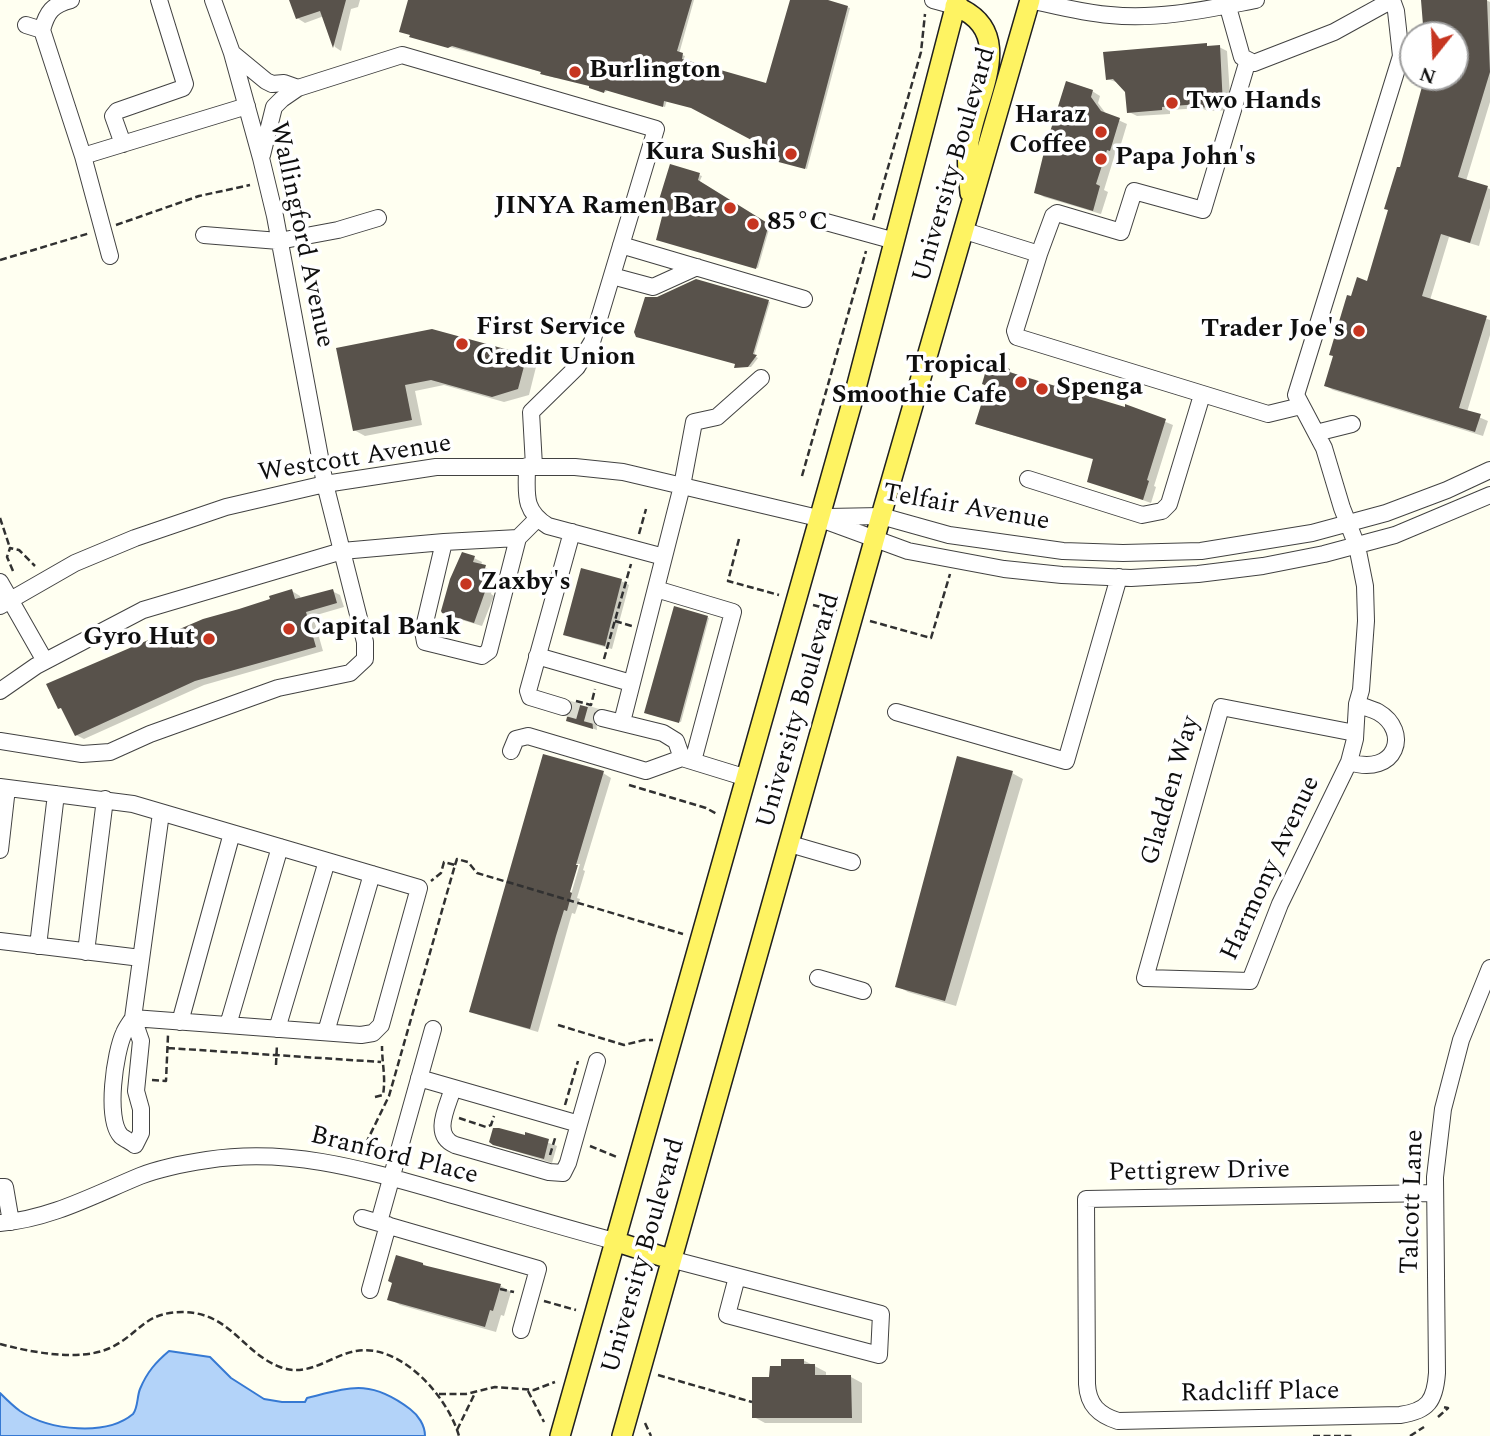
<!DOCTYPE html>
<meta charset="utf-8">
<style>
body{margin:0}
#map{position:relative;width:1490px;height:1436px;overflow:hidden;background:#fffff1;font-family:Spectral,serif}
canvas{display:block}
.north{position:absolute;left:1399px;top:21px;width:70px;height:70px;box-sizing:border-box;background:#fff;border:2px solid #9f9f9f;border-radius:50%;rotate:198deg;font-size:19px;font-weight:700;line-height:28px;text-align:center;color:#0f0f0f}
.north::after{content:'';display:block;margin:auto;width:24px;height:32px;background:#c63520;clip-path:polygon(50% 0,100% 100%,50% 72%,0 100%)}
</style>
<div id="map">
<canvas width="1490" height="1436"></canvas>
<div class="north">N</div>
</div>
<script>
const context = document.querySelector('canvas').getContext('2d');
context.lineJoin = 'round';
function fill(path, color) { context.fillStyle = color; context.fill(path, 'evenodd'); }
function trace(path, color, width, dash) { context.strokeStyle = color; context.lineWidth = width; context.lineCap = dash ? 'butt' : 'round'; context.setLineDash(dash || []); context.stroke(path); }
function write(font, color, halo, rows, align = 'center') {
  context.font = font + ' Spectral,serif'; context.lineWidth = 7; context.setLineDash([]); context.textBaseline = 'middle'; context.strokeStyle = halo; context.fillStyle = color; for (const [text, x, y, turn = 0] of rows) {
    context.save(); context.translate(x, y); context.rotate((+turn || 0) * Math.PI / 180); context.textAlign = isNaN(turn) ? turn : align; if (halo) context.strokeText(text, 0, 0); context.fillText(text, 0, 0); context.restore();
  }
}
const water = new Path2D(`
 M169,1351L210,1357L231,1378L264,1399L282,1402H305L307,1398C351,1387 370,1379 410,1409C418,1415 425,1425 425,1436H0V1393C6,1399 13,1406 20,1411C50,1431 107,1436 133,1414C138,1408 137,1396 140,1389C147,1372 156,1362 169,1351Z`);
fill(water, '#b3d3f9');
trace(water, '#3679d3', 2);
fill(new Path2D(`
 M290,0H360L358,7L351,9L341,51L335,47L324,16L305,23L297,18Z
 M410,0H694L679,54L685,56L683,61L767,85L791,0H822L850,8L807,169L776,160V151L695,108L667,100L665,107L607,90L606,92L593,89L591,86L557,76L556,78L544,75L542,72L413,37Z
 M1447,0H1486L1490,2V102L1466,181L1490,189V208L1479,246L1449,237L1430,300L1490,320V335L1467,412L1488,421L1483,436L1333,390L1326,386L1352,299L1368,283L1428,77H1455V35H1429L1428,25L1425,23Z
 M1219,47L1227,51L1231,110L1208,111L1201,108L1170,110V114L1137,116L1129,112L1127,92L1119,83L1107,79Z
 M1092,91L1100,96L1098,103L1107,115L1127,124L1118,154H1115L1104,190L1108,192L1101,214L1044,197L1036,192Z
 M671,166L702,176L699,183L770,226L758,268L659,240L667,205Z
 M696,281L770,302L754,356L758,358L751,367H736L737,364L658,298Z
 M338,349L526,357L537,363L529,395L504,402L444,385L415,391L422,425L365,436L354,430Z
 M1009,371L1017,375L1126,409L1127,406L1173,425L1154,486L1156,487L1151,503L1089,481L1095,460L985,427L977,423Z
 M474,558L482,562L481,566L493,571L491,578L495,580L491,594L494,596L482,626L452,617L444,612Z
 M621,581L629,585L612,649L573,638L565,634Z
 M292,591L300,596L301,600L332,591L340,595L344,607L313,616L323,651L204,685L84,739L76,735L65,710L60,707L162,638L272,600Z
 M675,608L709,618L681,722L648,714Z
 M574,705L600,714L596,719L597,730L568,720L575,711Z
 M603,773L611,778L583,870L585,871L577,898L580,899L575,914L572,913L538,1032L479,1015L471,1011ZM576,864H580L569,901L566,900Z
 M1012,773L1023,779L956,1006L908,992L897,986Z
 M527,1135L557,1146L552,1163L499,1146Z
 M423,1264L431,1269L501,1286L511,1292L504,1316L501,1315L496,1332L400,1305L390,1299Z
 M803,1360L826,1372V1377H851L862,1383V1423H765L754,1417L771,1379L783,1367Z`), '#0003');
fill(new Path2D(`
 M289,0H346L333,48L320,11L296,19Z
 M408,0H692L677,51L683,53L682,59L766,83L790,0H828L848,6L805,169L771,160L774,152L691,108L664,101L663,107L605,90L604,93L589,88V86L540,74L541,72L452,46L448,48L409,37L410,35L399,32Z
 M1421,0H1487L1490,72L1458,177L1488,186L1470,243L1441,234L1422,296L1487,316L1459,408L1481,414L1475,432L1324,386L1333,356L1329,355L1347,295L1351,296L1357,277L1367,281L1388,210L1384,209L1397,167H1400L1423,83H1425L1427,77H1455V35H1427L1426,24L1423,25Z
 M1207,43V46L1220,45L1223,106L1198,108V104L1162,107V110L1127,113L1125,92L1113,79L1106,80L1103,52Z
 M1066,81L1093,90L1091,97L1101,111L1120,118L1110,151L1107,150L1096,184L1100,186L1093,211L1034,193L1045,148Z
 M670,164L700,173L698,180L769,224L756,269L656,240L665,205L658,203Z
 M696,279L769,300L753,354L757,355L748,367L734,368L735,364L636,337L634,332L645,297H657Z
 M432,329L527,355L518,389L492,397L431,380L405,385L412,420L353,431L336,348Z
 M988,363L1010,369L1009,372L1125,407V404L1166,419L1147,480L1149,481L1143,500L1087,482L1093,459L975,424L987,386L982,384Z
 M462,552L475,556L473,562L486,565L484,572L488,574L484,589H486L474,623L442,613L441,611L450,579Z
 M581,568L622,579L605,646L563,635Z
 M292,589L295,599L333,589L337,603L306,612L316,647L195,681L75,736L61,708L58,709L46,684L160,635L161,637L203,619L239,609L270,599L269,596Z
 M674,606L708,616L679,723L644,713Z
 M572,703L596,709L592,716L593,729L566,721L567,717L573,711Z
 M543,754L604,771L576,865H578L570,892L572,893L567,911L564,910L556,936L530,1029L469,1012Z
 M957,756L1013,771L945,1001L895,987Z
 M493,1128H499L525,1135V1132L549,1139L544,1159L493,1145L489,1142Z
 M396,1255L423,1263V1265L501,1284L493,1311L490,1310L485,1327L387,1300L392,1283L388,1281Z
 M781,1359H804V1364H815V1375H851L852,1418H752V1377H769L770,1366H781Z`), '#58524b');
trace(new Path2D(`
 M563,707L602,718`), '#dbdbcf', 16, [16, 8]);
const minor = new Path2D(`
 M933,0L955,6
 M1030,0C1057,6 1083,13 1110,15C1159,20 1208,9 1256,0
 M1226,0L1242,57L1254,63L1334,32L1392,0
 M26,25L42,30L83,156L110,256
 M42,30C47,12 52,5 71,0
 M232,53L266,81L272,84L284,83L298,88
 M123,144L113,116L117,111L183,88L185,84L159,0
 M262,155L274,107L282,99L298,88L402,55L656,129L592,342L577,367L531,412L534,466
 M83,156L247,106
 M826,222L895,241
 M965,231L1039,254L1015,331L1017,337L1268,414L1301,406
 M204,235L279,241L338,230L378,218
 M621,245L804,299
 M1039,254L1053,216L1057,213L1121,232L1134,191L1203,210L1248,60
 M612,276L653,287L697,267
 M1316,433L1352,424
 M527,466C527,493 522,510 548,526L664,557
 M1028,479L1142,515L1162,511L1169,504L1202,395
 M827,517L881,516L949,535L1063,551L1123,553L1201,551L1312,533L1386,513L1447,490L1490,470
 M444,542L423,631L425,642L482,656L489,651L518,538
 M0,582L45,661
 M656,589L733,612L693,761
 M0,606L75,563L135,538L226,507L325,484L436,467H575L623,472L818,518L908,551L1004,569L1062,575L1131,578L1198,574L1263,566L1324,554L1395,535L1490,495
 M537,656L631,683
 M0,691L36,666L143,610L342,551L444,542L518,538L537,519
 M563,707L530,697L528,691L572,532
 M896,712L1066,761L1119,577
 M602,718L663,733L676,741L682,758
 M622,722L682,486L694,422L717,417L761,378
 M1355,733L1221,707L1145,978L1250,981L1280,904L1349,762L1355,739L1357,704L1361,690L1366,621L1365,586L1357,546L1342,508L1324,448L1296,395L1401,56L1396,11L1392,0
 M0,741L82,754L110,752L150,734L278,688L350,673L365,659V642L325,484L275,216L261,158L232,53L213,0
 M511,751L516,739L528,736L646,771L682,758L747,778
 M1349,762C1397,777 1411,731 1378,712C1372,709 1364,707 1357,704
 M0,787L133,804L419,888L381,1025L373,1033L361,1035L133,1018
 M790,844L852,862
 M0,850L7,788
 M0,941L141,958
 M38,946L56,794
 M86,952L105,799
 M818,978L863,991
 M133,1018L141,1041L136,1091L141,1109V1133L135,1145C131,1142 125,1139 121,1136C105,1119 115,1052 124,1033C126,1028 130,1023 133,1018L161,813
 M180,1022L232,833
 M228,1025L280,847
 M277,1029L327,861
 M326,1032L372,874
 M419,1078L579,1124L597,1061
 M453,1088C448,1106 431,1135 455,1145L549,1172L563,1173L568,1163L579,1124
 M0,1187H5L11,1222
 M1435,1193L1086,1199L1087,1384C1088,1405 1099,1415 1118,1421L1400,1415C1428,1411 1435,1401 1437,1373L1435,1177L1443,1109L1461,1040L1490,968
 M362,1218L538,1269L521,1330
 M379,1222L433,1029
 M0,1223C50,1219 94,1195 140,1176C158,1169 187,1163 207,1160C291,1147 365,1170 446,1193C502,1209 558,1226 614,1241
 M670,1259L881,1314L879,1355L727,1315L737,1277
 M370,1290L388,1225`);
const major = new Path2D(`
 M955,6C1022,33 972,101 968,149C966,163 969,179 970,193
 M614,1241L670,1259
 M560,1436L855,392L957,0
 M622,1436L881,516L1030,0`);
trace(minor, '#424242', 18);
trace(major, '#202020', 22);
trace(new Path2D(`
 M873,220L921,52L925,14
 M116,225L199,196L250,185
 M0,260L90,233
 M802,476L866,251
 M0,518L10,548
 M639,534L646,509
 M739,539L728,581L779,595
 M13,571L7,557L10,548L19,550L35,566
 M813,605L837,611
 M615,621L632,626
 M870,621L931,638L950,574
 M604,659L631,564
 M576,701L591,705L595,689
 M629,785L706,808L717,814
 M455,865L457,859L468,862L477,873L683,934
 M558,1025L624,1045L644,1040H653
 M168,1048L381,1062
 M276,1065L277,1044
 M152,1080L166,1081L168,1035
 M375,1097L383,1095C386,1077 382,1064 382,1046
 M565,1105L578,1061
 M459,1118L486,1127L491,1125L494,1116
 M590,1146L619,1158
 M364,1154L367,1141L389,1096L455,865L444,862L441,873L431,881
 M550,1155L556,1135
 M500,1289L514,1292
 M544,1301L576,1310
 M0,1344C30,1352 80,1362 110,1348C140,1334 144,1311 185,1312C231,1314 243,1353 280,1367C309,1378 329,1356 356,1351C401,1343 448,1397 459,1436
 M658,1375L752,1402
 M528,1391L544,1422
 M439,1394H466L495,1387L534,1390L555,1382
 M1438,1417L1448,1408L1443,1407
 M645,1423L651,1436
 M457,1430L475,1393
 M1313,1436H1353
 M1410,1436L1424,1427`), '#313131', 2.5, [7, 3.5]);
trace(minor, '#fff', 16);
trace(major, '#fef362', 19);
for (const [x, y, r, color] of [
 [575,72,7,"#c63520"],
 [1172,103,7,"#c63520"],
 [1101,132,7,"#c63520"],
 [791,154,7,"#c63520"],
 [1101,159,7,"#c63520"],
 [730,208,7,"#c63520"],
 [753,224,7,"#c63520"],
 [1359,331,7,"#c63520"],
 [462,344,7,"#c63520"],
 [1021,382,7,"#c63520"],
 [1042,389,7,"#c63520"],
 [466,584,7,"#c63520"],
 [289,629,7,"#c63520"],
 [209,639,7,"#c63520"]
]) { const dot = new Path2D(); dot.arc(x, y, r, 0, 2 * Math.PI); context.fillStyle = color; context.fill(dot); trace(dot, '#fff', 2.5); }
write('bold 26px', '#0f0f0f', '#fff', [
 ["Burlington",589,72],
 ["Two Hands",1186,103],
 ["Haraz",1087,117,"right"],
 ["Coffee",1087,147,"right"],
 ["Kura Sushi",777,154,"right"],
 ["Papa John's",1115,159],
 ["JINYA Ramen Bar",716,208,"right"],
 ["85°C",767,224],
 ["First Service",476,329],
 ["Credit Union",476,359],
 ["Trader Joe's",1345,331,"right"],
 ["Tropical",1007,367,"right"],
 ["Smoothie Cafe",1007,397,"right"],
 ["Spenga",1056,389],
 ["Zaxby's",480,584],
 ["Capital Bank",303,629],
 ["Gyro Hut",195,639,"right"]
], 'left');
write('26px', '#0f0f0f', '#fff', [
 ["University Boulevard",956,165,-74],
 ["Wallingford Avenue",300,235,78],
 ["Westcott Avenue",355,460,-9],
 ["Telfair Avenue",966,509,10],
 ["University Boulevard",800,711,-74],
 ["Gladden Way",1172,791,-74],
 ["Harmony Avenue",1272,869,-65],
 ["Branford Place",394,1157,14],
 ["Pettigrew Drive",1199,1173,-1],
 ["Talcott Lane",1414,1202,-88],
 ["University Boulevard",645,1256,-74],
 ["Radcliff Place",1260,1394,-1]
]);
</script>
